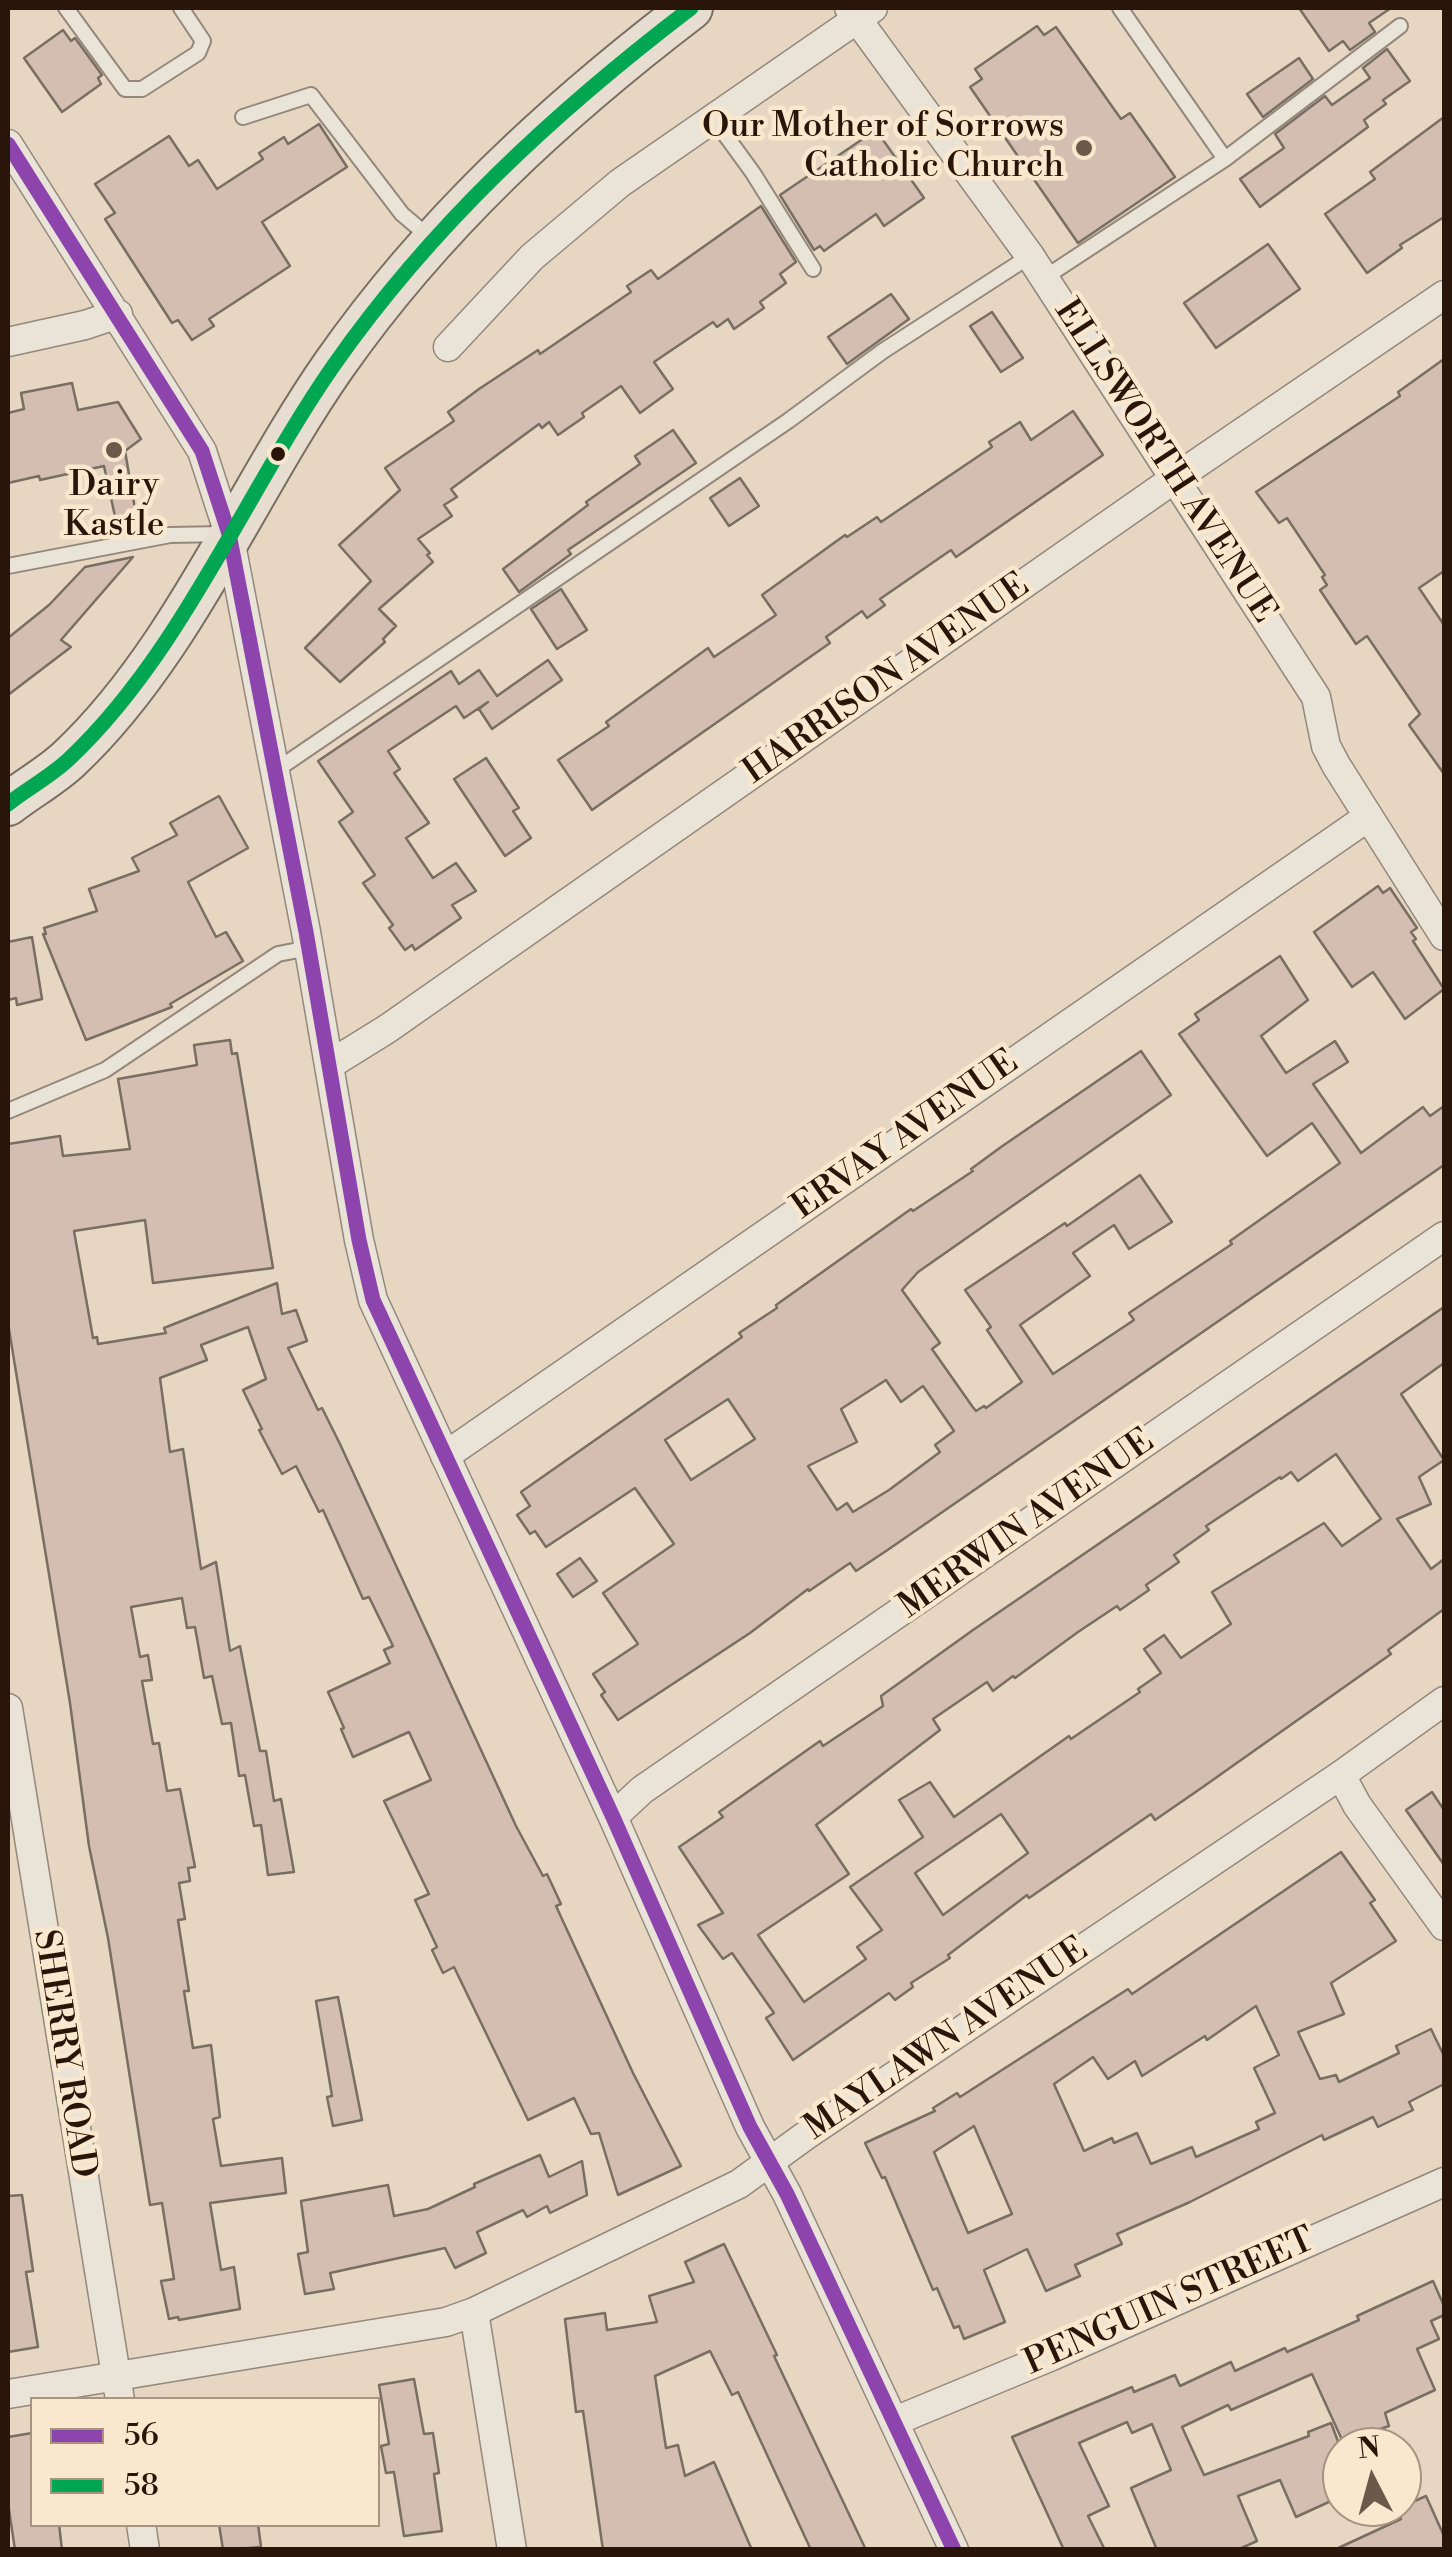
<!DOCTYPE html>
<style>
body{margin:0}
#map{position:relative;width:1452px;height:2557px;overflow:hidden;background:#e7d7c2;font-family:"Libre Bodoni",serif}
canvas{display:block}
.frame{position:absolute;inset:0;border:10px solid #29150a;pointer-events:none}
.legend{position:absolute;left:30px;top:2397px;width:350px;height:130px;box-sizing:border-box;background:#f9e7ce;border:2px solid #a69380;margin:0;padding:12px 18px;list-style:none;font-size:30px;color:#29150a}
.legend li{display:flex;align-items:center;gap:20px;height:50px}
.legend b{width:50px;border:2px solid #a69380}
.north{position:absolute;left:1322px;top:2427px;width:100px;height:100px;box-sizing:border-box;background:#f9e7ce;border:2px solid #a69380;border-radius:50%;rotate:354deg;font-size:28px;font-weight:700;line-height:40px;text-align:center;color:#29150a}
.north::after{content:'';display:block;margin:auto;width:35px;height:45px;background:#6c594a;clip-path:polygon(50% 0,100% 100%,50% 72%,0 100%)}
</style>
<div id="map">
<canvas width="1452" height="2557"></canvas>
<div class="frame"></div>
<ul class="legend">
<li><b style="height:12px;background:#8e44ad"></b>56</li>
<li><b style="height:12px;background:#00a651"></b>58</li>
</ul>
<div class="north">N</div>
</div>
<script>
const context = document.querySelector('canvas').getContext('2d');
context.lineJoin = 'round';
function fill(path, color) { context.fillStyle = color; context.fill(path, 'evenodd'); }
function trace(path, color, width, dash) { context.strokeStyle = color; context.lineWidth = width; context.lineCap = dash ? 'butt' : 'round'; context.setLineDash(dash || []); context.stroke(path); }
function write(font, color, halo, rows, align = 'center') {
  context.font = font + ' "Libre Bodoni",serif'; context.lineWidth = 9; context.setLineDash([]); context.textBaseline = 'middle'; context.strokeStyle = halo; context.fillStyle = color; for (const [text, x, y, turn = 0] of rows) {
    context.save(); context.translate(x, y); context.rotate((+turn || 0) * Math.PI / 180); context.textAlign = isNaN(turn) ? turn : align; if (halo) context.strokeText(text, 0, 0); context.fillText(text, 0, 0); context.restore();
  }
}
const building = new Path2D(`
 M1299,8H1391L1369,23L1375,32L1350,50L1343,41L1329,51Z
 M1037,26L1044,35L1056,27L1121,119L1130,113L1175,177L1078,243L970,87L982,79L975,69Z
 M63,30L71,41L75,38L102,75L98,78L101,84L62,112L24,58Z
 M1387,49L1410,81L1383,100L1386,104L1364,120L1368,127L1260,207L1240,179L1284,148L1275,134L1325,96L1332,105L1370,78L1363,68Z
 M1299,58L1313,79L1263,117L1247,94Z
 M1444,117V217L1400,245L1402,248L1367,273L1325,214L1375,179L1370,172Z
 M319,124L347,167L262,222L290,266L209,319L214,326L192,340L178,320L172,323L105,219L115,213L95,184L169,136L189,166L198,160L217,189L263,159L259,153L284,137L288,144Z
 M876,130L924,198L884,226L876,214L824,251L820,246L814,250L780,195Z
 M761,206L796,262L780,274L786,283L760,302L764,308L734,329L728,319L717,327L713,322L654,362L673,389L640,413L621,386L582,413L584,417L558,435L549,422L542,428L539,424L451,489L457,497L444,505L452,516L418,539L430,553L427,555L433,562L379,609L396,626L383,639L385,642L340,682L305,648L371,581L339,545L400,490L385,468L454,421L448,412L479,389L538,350L540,354L631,292L627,286L651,270L658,279Z
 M1268,244L1300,289L1216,348L1184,303Z
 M891,294L909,319L847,364L828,337Z
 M992,312L1023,358L1001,372L970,326Z
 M1444,359V571L1419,588L1444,625V774L1409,725L1420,714L1367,636L1356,644L1320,590L1327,585L1322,577L1325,575L1287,518L1279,523L1256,492L1400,396L1398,392Z
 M72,383L78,410L118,402L141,439L125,451L138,526L118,530L104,466L40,480L39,476L8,483V413L24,409L21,393Z
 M1073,411L1103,455L956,557L951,550L880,599L885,605L867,618L862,611L826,637L830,643L592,810L558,760L609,726L606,722L708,648L714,657L776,615L762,595L845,535L847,537L877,517L881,522L992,447L989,442L1020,422L1031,440Z
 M673,430L696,463L568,550L571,554L519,592L503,569L588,505L586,502L640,464L635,456Z
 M740,478L759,506L729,526L710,498Z
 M133,557L61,640L71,647L8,695V638L49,605L85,567Z
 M561,589L587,630L557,649L531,609Z
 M548,660L562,680L492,729L479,709L488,702L464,718L456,706L388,751L400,769L394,773L429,823L406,838L433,878L456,863L476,891L452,905L461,918L415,950L412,945L405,950L389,928L393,925L363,883L375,875L339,822L353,812L318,761L451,671L459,684L479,670L497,696Z
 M486,758L519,808L513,811L531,838L505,856L454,779Z
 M219,796L248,848L188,882L216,937L226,932L243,961L170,1004L172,1007L86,1040L43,934H46L44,928L97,911L89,889L139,871L132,858L177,835L170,823Z
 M1378,886L1383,893L1390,888L1417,928L1411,932L1416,939L1413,941L1444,989L1405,1019L1373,972L1352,987L1314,932Z
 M32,937L42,999L17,1005L16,998L8,1000V942Z
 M1280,956L1308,1000L1261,1036L1286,1073L1335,1041L1348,1062L1313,1084L1361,1153L1423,1107L1430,1116L1444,1106V1165L889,1549L856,1571L850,1563L809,1591L808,1589L750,1633L618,1720L601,1695L605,1692L593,1674L638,1644L603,1593L674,1544L635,1488L546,1547L535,1531L530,1534L517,1515L530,1506L521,1492L742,1337L739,1333L777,1308L776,1305L911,1209L913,1211L973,1171L971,1169L1001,1147L1141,1051L1171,1095L918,1272L902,1290L940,1343L932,1349L972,1406L976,1411L984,1406L986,1408L1022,1382L987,1330L991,1327L965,1290L1065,1223L1067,1226L1140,1175L1172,1222L1129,1249L1114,1225L1073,1253L1090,1276L1020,1325L1053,1374L1134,1320L1129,1313L1232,1244L1230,1241L1340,1163L1312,1123L1267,1156L1179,1034L1199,1020L1195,1014ZM886,1380L901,1402L923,1386L954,1431L935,1445L940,1452L889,1490L853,1512L847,1503L837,1510L808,1466L857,1442L841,1409ZM728,1399L755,1439L691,1480L665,1440Z
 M230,1040L232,1054L237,1053L273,1268L153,1283L145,1220L74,1231L93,1338L97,1337L98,1344L166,1333L164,1328L277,1283L282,1314L296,1310L307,1341L288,1348L318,1410L322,1408L340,1444L516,1826L543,1876L547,1874L561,1904L556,1906L633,2073L681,2166L618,2195L599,2133L591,2134L574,2098L528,2120L454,1967L443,1973L432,1950L437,1947L415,1900L429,1894L384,1801L431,1780L409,1732L353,1757L341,1729L344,1728L328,1692L390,1663L384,1650L393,1646L369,1597L363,1599L323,1510L319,1512L296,1466L282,1474L259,1430L262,1429L243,1390L266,1379L248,1327L201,1345L207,1360L160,1378L170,1452L183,1449L201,1569L216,1562L230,1651L240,1646L260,1751H266L274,1801L281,1799L294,1872L268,1875L261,1825L254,1826L245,1775L239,1776L231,1723L222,1724L212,1676L204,1678L195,1627L187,1628L182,1598L131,1607L140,1657L148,1655L152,1680L142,1681L153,1744L159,1743L167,1791L180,1789L195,1867L188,1868L190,1881L179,1883L185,1919L178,1920L189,1991H184L193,2048L211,2045L220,2117L213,2119L221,2166L282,2158L286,2193L210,2203L221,2270L234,2267L240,2309L179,2320L178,2317L169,2319L161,2281L174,2279L162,2203L150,2205L108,1938L89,1846L70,1703L8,1323V1144L60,1136L63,1156L130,1149L118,1079L197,1065L194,1045Z
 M1444,1307V1363L1401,1394L1444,1460L1419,1477L1431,1504L1397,1519L1431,1569L1444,1559V1609L1388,1650L1391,1654L1200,1789L1155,1820L1151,1814L1029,1898L1027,1895L948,1955L950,1958L911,1983L913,1987L895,2000L889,1993L793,2060L766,2018L774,2013L732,1953L723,1959L698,1925L723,1913L679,1847L723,1817L719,1812L820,1741L823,1746L883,1706L881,1696L973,1630ZM1336,1454L1381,1519L1342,1546L1324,1523L1212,1592L1231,1624L1181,1658L1164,1635L1144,1649L1161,1673L1138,1689L1140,1692L1071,1739L1069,1736L954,1817L930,1782L899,1800L923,1837L850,1887L882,1930L857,1947L866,1959L804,2002L758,1935L849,1874L816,1825L940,1730L933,1719L987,1682L993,1691L1013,1676L1015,1678L1078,1632L1117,1606L1120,1610L1149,1590L1146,1585L1179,1562L1174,1555L1209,1530L1206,1526L1280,1477L1281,1479L1291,1472L1298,1481ZM1001,1814L1028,1853L943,1915L915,1873Z
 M580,1558L597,1581L573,1597L557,1574Z
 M1432,1792L1444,1810V1865L1406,1810Z
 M1341,1852L1375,1900L1370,1903L1396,1941L1331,1983L1344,2014L1298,2032L1320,2079L1336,2075L1339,2082L1399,2053L1396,2046L1431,2029L1444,2056V2084L1409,2102L1413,2110L1378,2127L1373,2117L1324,2140L1322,2135L1190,2202L1117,2234L1122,2244L1075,2265L1080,2276L1046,2291L1027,2249L984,2270L1005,2322L964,2339L959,2326L954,2328L937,2288L933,2290L885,2177L882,2178L865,2143L935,2111L933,2108L957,2093L960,2097L1128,1989L1132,1994ZM1256,2006L1279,2055L1254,2068L1275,2113L1256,2122L1259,2129L1196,2157L1192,2147L1151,2164L1137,2133L1114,2143L1112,2138L1084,2151L1054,2084L1093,2057L1108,2079L1135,2061L1142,2076L1205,2036L1207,2040ZM974,2126L1012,2214L968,2233L934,2152Z
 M338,1997L362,2120L333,2126L327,2097L332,2096L316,2001Z
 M540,2155L549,2177L582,2161L587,2195L550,2213L547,2206L527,2217L523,2210L477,2232L486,2253L455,2268L445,2248L330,2273L334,2289L305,2294L298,2254L308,2252L301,2201L388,2185L394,2216L428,2209L475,2187L474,2184Z
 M22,2195L33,2271L26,2272L38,2347L8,2352V2196Z
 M724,2244L777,2355L774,2356L866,2550H811L738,2392L732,2395L710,2351L655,2376L666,2448L678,2445L685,2476L714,2462L752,2550H603L583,2411L576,2412L565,2319L605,2313L607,2330L657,2322L649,2296L694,2282L685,2262Z
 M1433,2281L1444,2306V2315L1431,2321L1439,2339L1417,2349L1435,2390L1385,2413L1389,2426L1343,2442L1312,2374L1231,2410L1228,2405L1182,2427L1204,2475L1309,2436L1308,2432L1331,2423L1342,2452V2496L1296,2517L1280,2480L1238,2496L1257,2541L1237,2550H1157L1131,2488L1171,2470L1152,2424L1132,2433L1127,2422L1079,2443L1109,2506L1088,2516L1105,2550H1064L1012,2437L1132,2387L1134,2392L1175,2375L1180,2386L1231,2362L1235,2371L1285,2348L1287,2352L1359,2320L1357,2316Z
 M414,2379L424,2434L433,2433L439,2473L434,2474L442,2531L404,2536L394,2472L386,2473L381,2446L389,2444L379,2385Z
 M32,2433V2524H59L62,2550H15L8,2503V2437Z
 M1426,2496L1444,2536V2550H1334L1401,2519L1397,2509Z
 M219,2524H258L261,2547L223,2550Z`);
fill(building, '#d4beb2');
trace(building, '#796e62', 2.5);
const lane = new Path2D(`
 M66,8L125,89H142L198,53L203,41L181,8
 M243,117L311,95L402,214L428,236
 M713,118L753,173L813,269
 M1225,159L1400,26
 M1044,278L1225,159L1120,8
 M8,566L170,535L223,534
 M275,771L788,421L883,351L1030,256
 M8,1111L105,1070L278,954L309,948`);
const street = new Path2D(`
 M849,8L1030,256L1316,697L1326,746L1336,765L1444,936
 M8,144L202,451L229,534L306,932L359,1240L373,1300L613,1817L750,2127L787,2194L954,2550
 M8,342L85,325L118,314
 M448,347L532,257L620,183L873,8
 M329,1065L387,1029L1174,479L1444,295
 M445,1456L1368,817
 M8,1708L120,2400
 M1341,1775L1357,1805L1444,1926
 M613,1817L642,1790L1444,1236
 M474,2312L512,2550
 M8,2394L446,2322L474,2312L739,2184L805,2136L1341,1775L1444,1701
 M895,2421L1052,2356L1444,2182
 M141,2524L145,2550`);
const primary = new Path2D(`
 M8,804C27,789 51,776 69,759C181,654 246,491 334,365C432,225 556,111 691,8`);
trace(lane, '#93887b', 18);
trace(street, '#93887b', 31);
trace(primary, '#796e62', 46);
trace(lane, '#eae3d8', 14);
trace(street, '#eae3d8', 28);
trace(primary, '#e7ded1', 42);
trace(new Path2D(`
 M8,144L202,451L229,534L306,932L359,1240L373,1300L613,1817L750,2127L787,2194L954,2550`), '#8e44ad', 15);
trace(new Path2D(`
 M8,804C27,789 51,776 69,759C181,654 246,491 334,365C432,225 556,111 691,8`), '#00a651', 15);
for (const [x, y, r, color] of [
 [1084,148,10,"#6c594a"],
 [114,450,10,"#6c594a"],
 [278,454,9,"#29150a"]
]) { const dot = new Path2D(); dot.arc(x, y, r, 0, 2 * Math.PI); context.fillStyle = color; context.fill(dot); trace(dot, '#f9e7ce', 4); }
write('35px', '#29150a', '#f9e7ce', [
 ["Our Mother of Sorrows",1064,128],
 ["Catholic Church",1064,168],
 ["Dairy",114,487,"center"],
 ["Kastle",114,527,"center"]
], 'right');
write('35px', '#29150a', '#f9e7ce', [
 ["ELLSWORTH AVENUE",1164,462,57],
 ["HARRISON AVENUE",887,680,-35],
 ["ERVAY AVENUE",906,1136,-35],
 ["MERWIN AVENUE",1027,1525,-35],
 ["MAYLAWN AVENUE",947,2040,-34],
 ["SHERRY ROAD",63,2054,81],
 ["PENGUIN STREET",1170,2303,-24]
]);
</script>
